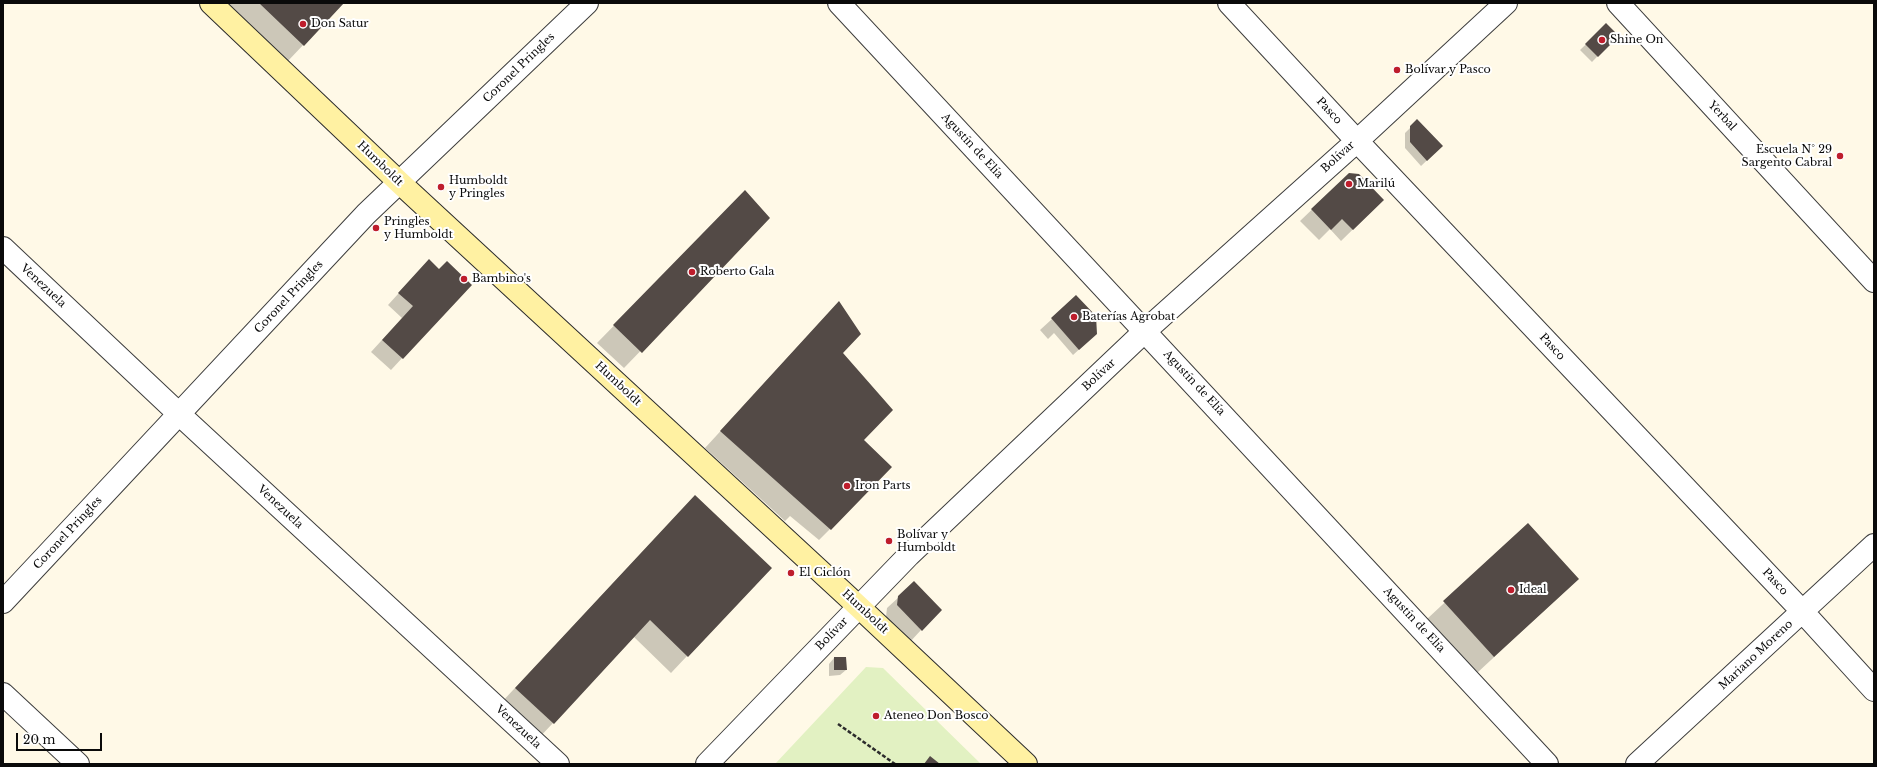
<!DOCTYPE html>
<meta charset="utf-8">
<style>
body{margin:0}
#map{position:relative;width:1877px;height:767px;overflow:hidden;background:#fff9e7;font-family:"Libre Baskerville",serif}
canvas{display:block}
.frame{position:absolute;inset:0;border:4px solid #0a0a0a;pointer-events:none}
.scale{position:absolute;left:16px;top:733px;width:86px;height:18px;box-sizing:border-box;border:2px solid #0a0a0a;border-top:0;padding-left:5px;font-size:12px;line-height:14px;white-space:nowrap;color:#0a0a0a;-webkit-text-stroke:3px #fff;paint-order:stroke}
</style>
<div id="map">
<canvas width="1877" height="767"></canvas>
<div class="frame"></div>
<div class="scale">20 m</div>
</div>
<script>
const context = document.querySelector('canvas').getContext('2d');
context.lineJoin = 'round';
function fill(path, color) { context.fillStyle = color; context.fill(path, 'evenodd'); }
function trace(path, color, width, dash) { context.strokeStyle = color; context.lineWidth = width; context.lineCap = dash ? 'butt' : 'round'; context.setLineDash(dash || []); context.stroke(path); }
function write(font, color, halo, rows, align = 'center') {
  context.font = font + ' "Libre Baskerville",serif'; context.lineWidth = 4; context.setLineDash([]); context.textBaseline = 'middle'; context.strokeStyle = halo; context.fillStyle = color; for (const [text, x, y, turn = 0] of rows) {
    context.save(); context.translate(x, y); context.rotate((+turn || 0) * Math.PI / 180); context.textAlign = isNaN(turn) ? turn : align; if (halo) context.strokeText(text, 0, 0); context.fillText(text, 0, 0); context.restore();
  }
}
fill(new Path2D(`
 M866,667L883,668L981,764H775Z`), '#e2f1c2');
fill(new Path2D(`
 M225,3H343L287,62Z
 M1606,25L1617,36L1592,62L1580,50Z
 M1417,121L1442,146L1421,166L1405,148V133Z
 M1349,174L1383,200L1341,241L1330,229L1319,240L1300,221Z
 M729,208L769,218L624,368L597,343Z
 M439,270L470,285L391,370L371,352L402,318L388,305L418,272Z
 M1076,297L1096,334L1073,355L1054,333L1048,339L1040,330Z
 M839,302L842,353L859,444L830,529L819,540L790,516L785,521L705,448Z
 M695,496L770,568L671,673L634,637L537,740L499,705Z
 M1528,525L1561,595L1477,673L1427,619Z
 M899,597L921,630L910,642L886,617L887,608Z
 M834,658L846,670L840,675L829,676V664Z`), '#0003');
fill(new Path2D(`
 M259,3H344L304,46Z
 M1606,23L1619,36L1598,57L1585,44Z
 M1417,119L1443,146L1427,161L1410,142V126Z
 M1349,173L1359,174L1384,200L1353,230L1342,219L1331,230L1311,209Z
 M745,190L770,218L642,353L613,325Z
 M429,259L439,269L447,261L472,285L403,359L382,340L413,306L398,293Z
 M1076,295L1096,316L1097,334L1079,350L1051,318Z
 M839,301L861,334L843,353L893,410L864,440L892,467L831,530L720,431Z
 M695,495L772,568L688,657L650,620L554,724L515,688Z
 M1528,523L1579,579L1494,657L1443,601Z
 M914,581L942,610L922,631L897,605L898,596Z
 M834,657H846L847,670H834Z
 M930,756L940,764H924Z`), '#534a46');
const street = new Path2D(`
 M839,3L1547,764
 M1229,3L1357,141L1802,611L1874,690
 M1618,3L1874,281
 M3,248L179,414L558,764
 M3,602L366,214L587,3
 M3,694L78,764
 M707,764L909,555L1145,331L1357,141L1506,3
 M1637,764L1874,545`);
const secondary = new Path2D(`
 M211,3L399,182L859,607L1026,764`);
trace(street, '#3d3d3d', 24);
trace(secondary, '#2c2c2c', 24);
trace(new Path2D(`
 M838,724L895,764`), '#2c2c2c', 2.5, [4, 2]);
trace(street, '#fff', 22);
trace(secondary, '#fff1a2', 22);
for (const [x, y, r, color] of [
 [303,24,4,"#be1d2c"],
 [1602,40,4,"#be1d2c"],
 [1397,70,4,"#be1d2c"],
 [1840,156,4,"#be1d2c"],
 [1349,184,4,"#be1d2c"],
 [441,187,4,"#be1d2c"],
 [376,228,4,"#be1d2c"],
 [692,272,4,"#be1d2c"],
 [464,279,4,"#be1d2c"],
 [1074,317,4,"#be1d2c"],
 [847,486,4,"#be1d2c"],
 [889,541,4,"#be1d2c"],
 [791,573,4,"#be1d2c"],
 [1511,590,4,"#be1d2c"],
 [876,716,4,"#be1d2c"]
]) { const dot = new Path2D(); dot.arc(x, y, r, 0, 2 * Math.PI); context.fillStyle = color; context.fill(dot); trace(dot, '#fff', 1.5); }
write('11px', '#0a0a0a', '#fff', [
 ["Don Satur",311,24],
 ["Shine On",1610,40],
 ["Bolívar y Pasco",1405,70],
 ["Escuela N° 29",1832,150,"right"],
 ["Sargento Cabral",1832,163,"right"],
 ["Humboldt",449,181],
 ["y Pringles",449,194],
 ["Marilú",1357,184],
 ["Pringles",384,222],
 ["y Humboldt",384,235],
 ["Roberto Gala",700,272],
 ["Bambino's",472,279],
 ["Baterías Agrobat",1082,317],
 ["Iron Parts",855,486],
 ["Bolívar y",897,535],
 ["Humboldt",897,548],
 ["El Ciclón",799,573],
 ["Ideal",1519,590],
 ["Ateneo Don Bosco",884,716]
], 'left');
write('11px', '#0a0a0a', '#fff', [
 ["Coronel Pringles",519,68,-44],
 ["Pasco",1329,111,47],
 ["Yerbal",1722,116,47],
 ["Agustín de Elía",972,146,47],
 ["Bolívar",1338,157,-42],
 ["Humboldt",380,164,44],
 ["Venezuela",43,286,43],
 ["Coronel Pringles",289,297,-47],
 ["Pasco",1552,347,47],
 ["Bolívar",1099,375,-43],
 ["Agustín de Elía",1194,383,47],
 ["Humboldt",618,384,43],
 ["Venezuela",280,507,43],
 ["Coronel Pringles",68,533,-47],
 ["Pasco",1775,582,47],
 ["Humboldt",865,612,43],
 ["Agustín de Elía",1414,620,47],
 ["Bolívar",832,634,-46],
 ["Mariano Moreno",1756,655,-43],
 ["Venezuela",518,727,43]
]);
</script>
